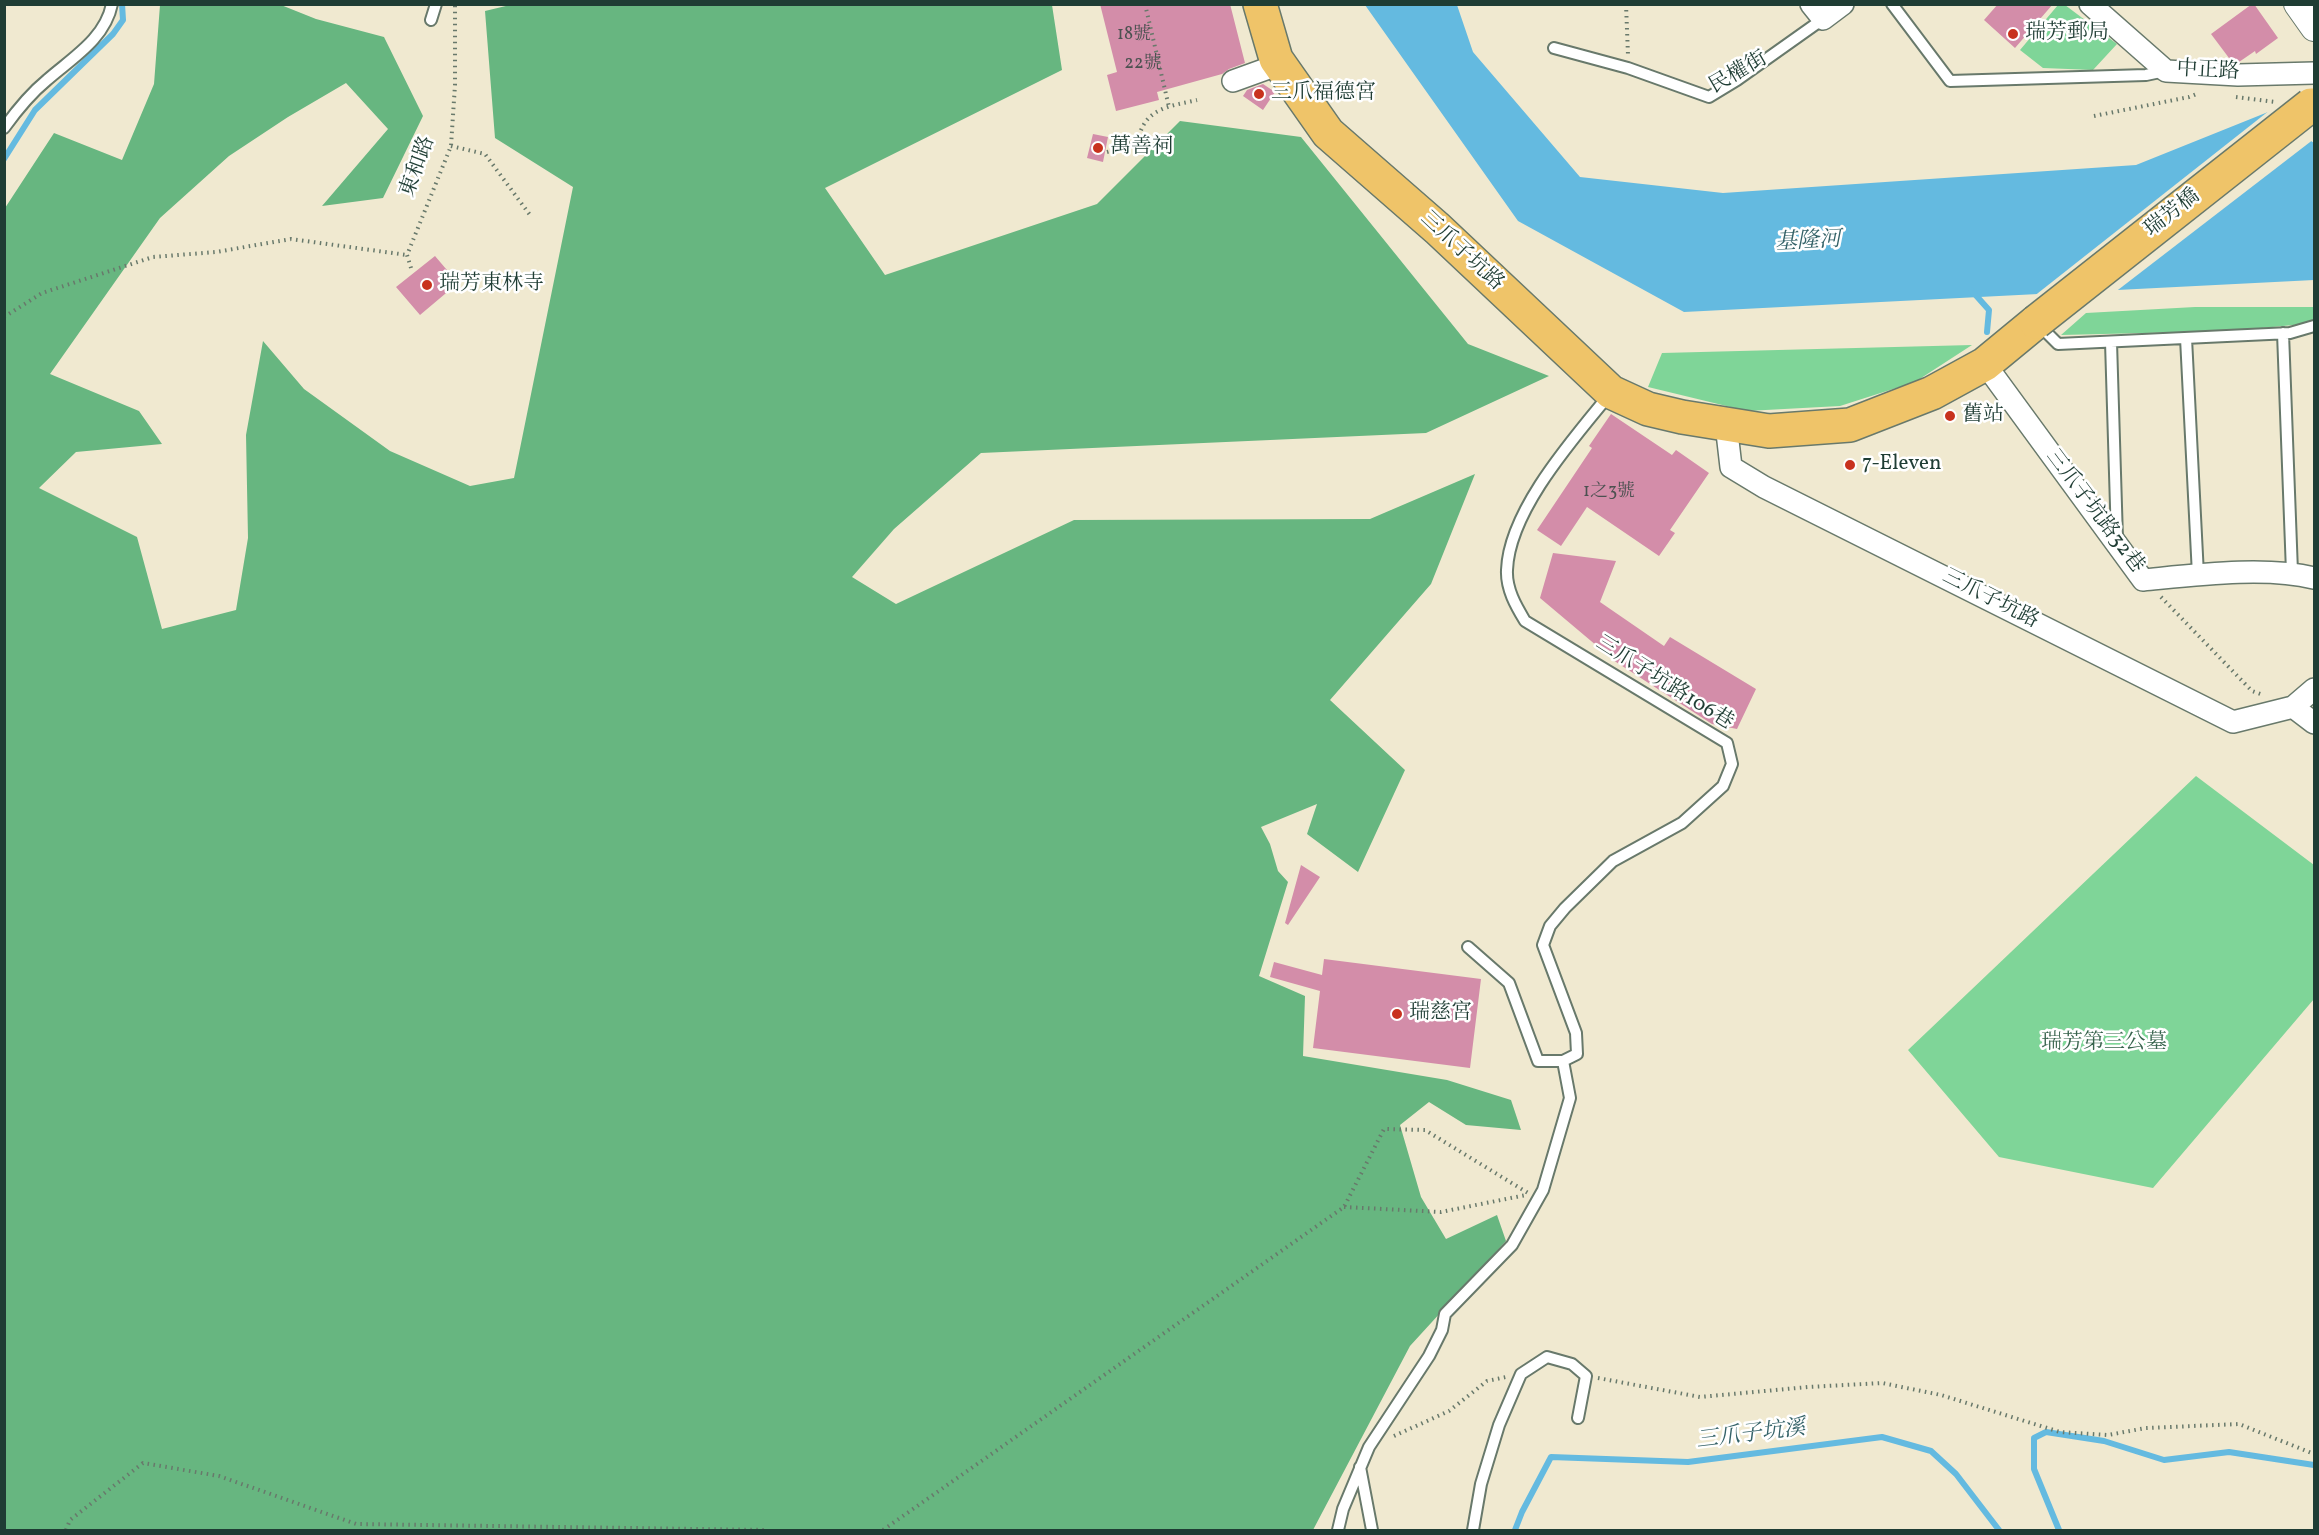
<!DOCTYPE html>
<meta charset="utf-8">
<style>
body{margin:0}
#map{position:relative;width:2319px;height:1535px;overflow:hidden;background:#f0e9d0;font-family:Vollkorn,serif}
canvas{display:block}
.frame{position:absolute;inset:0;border:6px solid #1f3d34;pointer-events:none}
</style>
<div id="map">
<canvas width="2319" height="1535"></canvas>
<div class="frame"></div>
</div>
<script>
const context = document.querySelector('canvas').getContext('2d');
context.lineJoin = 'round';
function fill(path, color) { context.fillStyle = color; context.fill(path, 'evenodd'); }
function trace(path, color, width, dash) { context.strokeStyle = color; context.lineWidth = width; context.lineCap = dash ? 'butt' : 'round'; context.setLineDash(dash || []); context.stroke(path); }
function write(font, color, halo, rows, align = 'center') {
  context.font = font + ' Vollkorn,"Noto Serif TC",serif'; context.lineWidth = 5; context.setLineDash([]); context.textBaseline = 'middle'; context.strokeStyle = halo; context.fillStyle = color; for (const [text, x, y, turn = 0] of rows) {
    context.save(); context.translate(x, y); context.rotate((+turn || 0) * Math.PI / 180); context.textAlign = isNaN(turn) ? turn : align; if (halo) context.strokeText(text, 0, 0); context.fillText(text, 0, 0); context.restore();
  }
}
fill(new Path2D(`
 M2058,5H2065L2117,44L2093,70L2043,68L2020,50Z
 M2195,307H2314V323L2231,331L2061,335L2086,313Z
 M1972,345L1915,382L1840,406L1747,411L1648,387L1662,353Z
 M2196,776L2314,865V999L2153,1188L1999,1157L1908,1050Z`), '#7fd598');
fill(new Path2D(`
 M160,5H281L316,19L384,37L423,116L383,198L322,206L388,129L346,83L288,117L229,156L160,218L50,374L139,411L162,444L76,452L39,488L137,537L162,629L236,610L248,538L246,435L263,341L304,389L390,451L470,486L514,478L573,187L495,138L485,11L510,5H1052L1062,70L825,188L885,275L1097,204L1180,121L1301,137L1468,344L1549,376L1426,433L981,453L894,529L852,577L896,604L1074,520L1370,519L1475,474L1431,584L1330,700L1405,770L1358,872L1307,834L1317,804L1261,827L1270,844L1278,871L1288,882L1259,976L1305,996L1303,1056L1447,1080L1511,1100L1521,1130L1466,1125L1429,1102L1400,1125L1421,1197L1446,1239L1497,1215L1506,1241L1410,1346L1313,1530H5V208L54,133L122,160L154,84Z`), '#67b680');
fill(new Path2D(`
 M1365,5H1457L1473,52L1580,177L1723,193L2136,165L2268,112L2314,143V280L1684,312L1518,221Z`), '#64bae0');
fill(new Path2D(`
 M2270,110L2314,139L2114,293L2033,297Z`), '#f0e9d0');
trace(new Path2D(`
 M4,159L35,110L113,34L123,20L122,4
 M1972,291L1989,310L1987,332
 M1515,1530L1522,1512L1551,1457L1688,1462L1882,1437L1931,1451L1956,1474L1999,1530
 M2059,1530L2034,1469V1438L2046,1432L2104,1441L2164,1460L2229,1452L2314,1465`), '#64bae0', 6);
fill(new Path2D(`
 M1100,4H1230L1245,63L1229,69L1222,74L1157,92L1159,100L1116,111L1107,75L1117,72Z
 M1998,4H2053L2015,48L1984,20Z
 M2252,4H2254L2278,38L2256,54L2255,51L2239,62H2232L2211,34Z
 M1263,84L1275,92L1263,110L1243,96L1247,90Z
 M1093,134L1108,137L1103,162L1087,158Z
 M435,256L458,283L420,315L396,287Z
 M1611,414L1672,455L1676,450L1709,473L1670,530L1675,533L1659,556L1587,507L1561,546L1537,530L1592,448L1589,446Z
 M1553,553L1616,561L1600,602L1664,646L1670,637L1756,689L1737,729L1712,724L1616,662L1540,598Z
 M1301,865L1320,877L1288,925L1285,923Z
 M1324,959L1481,979L1470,1068L1313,1048L1320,991L1270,977L1274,962L1322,975Z`), '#d38da9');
const service = new Path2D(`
 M1892,4L1950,81L2146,75L2165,71
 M431,20L436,4
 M1554,48L1628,68L1709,97L1737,80L1823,19
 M4,128C17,110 30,94 47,80C72,58 105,39 112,4
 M2039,325L2058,344L2290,333L2314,326
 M2283,333L2292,572
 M2186,338L2198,575
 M2111,342L2117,539
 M1468,947L1509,983L1538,1061H1563L1577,1054L1576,1033L1543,945L1550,926L1565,908L1613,861L1682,823L1723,786L1732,764L1727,743L1525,621C1516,606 1506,589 1507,570C1509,511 1573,439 1609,395
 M1360,1467L1372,1530
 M1338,1530L1343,1509L1369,1447L1429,1356L1442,1330L1445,1314L1512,1245L1543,1190L1570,1098L1563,1061
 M1473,1530L1481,1484L1499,1425L1521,1374L1547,1357L1572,1364L1586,1376L1578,1418`);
const minor = new Path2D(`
 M1811,4L1823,19L1843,4
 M2090,4L2166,71L2238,75L2314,73
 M1233,81L1280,64
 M1985,364L2143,580C2195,575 2265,566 2314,578
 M1726,424L1731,467L1764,487L2233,722L2293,707L2314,689
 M2293,707L2314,723`);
const tertiary = new Path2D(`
 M2297,4L2314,28`);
const primary = new Path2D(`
 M1260,4L1276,59L1328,133L1438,229L1611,392L1648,409L1682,417L1769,431L1850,425L1932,393L1985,364L2036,322`);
trace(service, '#68796b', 14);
trace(minor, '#68796b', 24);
trace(tertiary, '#68796b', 28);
trace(primary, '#68796b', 36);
trace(new Path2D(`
 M1145,4L1169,107
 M1626,4L1628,55
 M2236,97L2276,102
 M2094,116L2189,97L2199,93
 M451,146L485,154L530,215
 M1107,152L1118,149L1139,136C1147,107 1172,106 1197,100
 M411,268L407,255L451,146L455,85V4
 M4,317L42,293L153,257L216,252L291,239L407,255
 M2161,597L2252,691L2263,695
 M1344,1207L1441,1212L1526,1195
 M1598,1378L1700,1397L1808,1387L1882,1383L1941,1395L2060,1432L2108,1435L2146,1428L2239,1424L2314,1454
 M1394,1436L1449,1411L1487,1381L1506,1377
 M66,1530L70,1520L143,1463L219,1476L356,1524L767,1530
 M883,1530L1344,1207L1384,1129L1425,1130L1528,1193`), '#68796b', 4, [1.5, 4.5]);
trace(service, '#fff', 10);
trace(minor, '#fff', 21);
trace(tertiary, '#fff', 26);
trace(primary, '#efc469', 33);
const primaryBridge = new Path2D(`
 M2036,322L2311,105`);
trace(primaryBridge, '#68796b', 36, []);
trace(primaryBridge, '#efc469', 33);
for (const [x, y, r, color] of [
 [2013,34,6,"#c8321e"],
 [1259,94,6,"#c8321e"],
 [1098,148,6,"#c8321e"],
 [427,285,6,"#c8321e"],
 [1950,416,6,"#c8321e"],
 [1850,465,6,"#c8321e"],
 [1397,1014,6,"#c8321e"]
]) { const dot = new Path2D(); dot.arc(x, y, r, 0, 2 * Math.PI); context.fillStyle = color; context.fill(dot); trace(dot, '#fff', 2); }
write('18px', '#4c5151', null, [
 ["18號",1134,36],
 ["22號",1143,65],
 ["1之3號",1609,493]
]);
write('21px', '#1f3d34', '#fff', [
 ["瑞芳郵局",2025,34],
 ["三爪福德宮",1271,94],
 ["萬善祠",1110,148],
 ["瑞芳東林寺",439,285],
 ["舊站",1962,416],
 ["7-Eleven",1862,465],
 ["瑞慈宮",1409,1014]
], 'left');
write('21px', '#1f3d34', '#fff', [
 ["中正路",2208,72,3],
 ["民權街",1739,74,-30],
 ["東和路",419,167,-70],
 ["瑞芳橋",2173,214,-38],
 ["三爪子坑路",1461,252,43],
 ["三爪子坑路32巷",2094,512,53],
 ["三爪子坑路",1990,600,27],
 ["三爪子坑路106巷",1664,684,32]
]);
write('21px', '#37634d', '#fff', [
 ["瑞芳第三公墓",2104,1044]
]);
write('italic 22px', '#346268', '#fff', [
 ["基隆河",1808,243,-3],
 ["三爪子坑溪",1751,1436,-7]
]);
</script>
